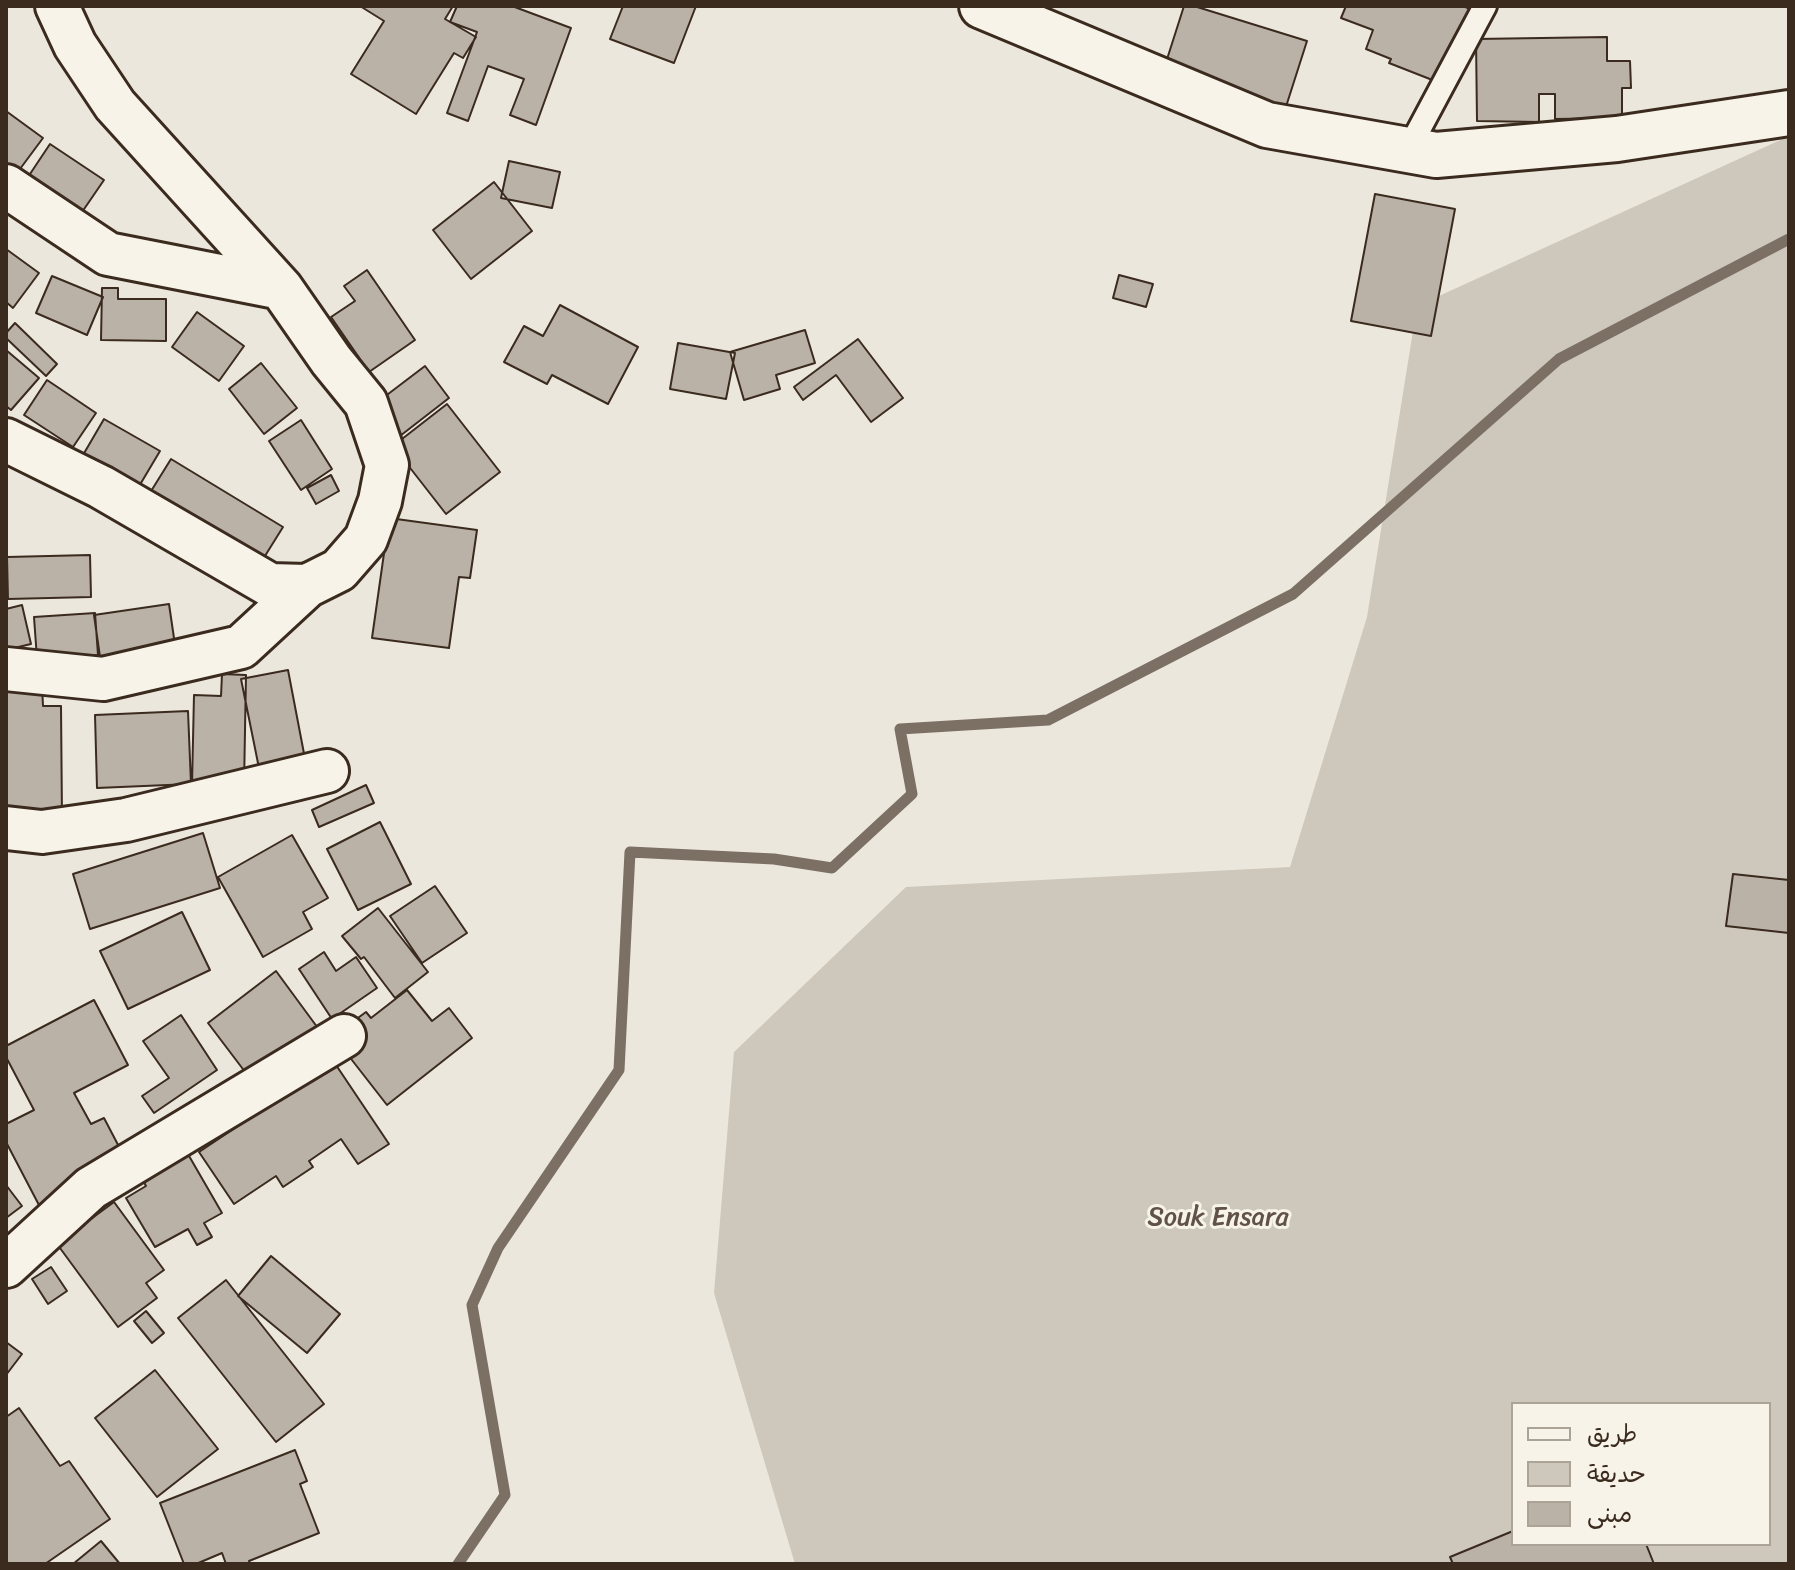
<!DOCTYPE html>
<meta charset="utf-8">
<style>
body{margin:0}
#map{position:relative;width:1795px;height:1570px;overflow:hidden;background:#ece7dc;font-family:Sriracha,"Playpen Sans Arabic",sans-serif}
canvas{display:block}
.frame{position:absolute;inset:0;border:8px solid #3b2a1e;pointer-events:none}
.legend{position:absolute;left:1511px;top:1402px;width:260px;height:144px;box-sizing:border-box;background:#f7f3e8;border:2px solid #aca397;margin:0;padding:10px 14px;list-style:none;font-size:24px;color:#3b2a1e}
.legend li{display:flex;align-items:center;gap:16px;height:40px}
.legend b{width:40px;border:2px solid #aca397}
</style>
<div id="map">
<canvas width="1795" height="1570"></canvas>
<div class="frame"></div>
<ul class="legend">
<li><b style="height:10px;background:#f7f3e8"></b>طريق</li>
<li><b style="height:22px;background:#cec8bc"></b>حديقة</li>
<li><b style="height:22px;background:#bab2a7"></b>مبنى</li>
</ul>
</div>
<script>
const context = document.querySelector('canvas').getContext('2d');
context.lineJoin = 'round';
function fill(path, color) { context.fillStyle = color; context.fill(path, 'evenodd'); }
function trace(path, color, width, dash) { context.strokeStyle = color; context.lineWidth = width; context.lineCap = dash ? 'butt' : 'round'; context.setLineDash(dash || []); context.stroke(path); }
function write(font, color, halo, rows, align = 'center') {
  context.font = font + ' Sriracha,sans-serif'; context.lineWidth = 6; context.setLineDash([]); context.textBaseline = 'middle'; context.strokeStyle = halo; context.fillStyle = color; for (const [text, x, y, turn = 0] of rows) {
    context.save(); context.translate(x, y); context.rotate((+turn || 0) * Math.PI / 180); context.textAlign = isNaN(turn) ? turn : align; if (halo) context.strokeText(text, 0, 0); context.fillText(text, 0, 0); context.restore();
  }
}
fill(new Path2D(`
 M1789,136V1564H795L714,1293L734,1052L906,887L1290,867L1367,617L1417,306ZM1513,1404H1769V1544H1513Z`), '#cec8bc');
trace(new Path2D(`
 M458,1564L505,1495L472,1305L498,1248L619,1070L630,852L774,859L832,868L912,794L900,729L1048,720L1293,594L1559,359L1789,239`), '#7c7064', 11);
const building = new Path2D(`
 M360,6H453L445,19L476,37L463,58L454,53L416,114L351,74L384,21Z
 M457,6H512L571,28L536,125L510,115L524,79L488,66L468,121L447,113L477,32L450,22Z
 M623,6H696L674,63L610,39Z
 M1184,6H1194L1307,41L1283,116L1161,78Z
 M1346,6H1463L1470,9L1440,83L1389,63L1391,59L1366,49L1373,30L1341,18Z
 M1607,37V61H1630L1631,88H1622V118L1555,119V94H1539V122L1477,121L1476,39Z
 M6,111L43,138L17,173L6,165Z
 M50,144L104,180L80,215L26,180Z
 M509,161L560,172L552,208L501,198Z
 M494,182L532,231L471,279L433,230Z
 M1375,194L1455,209L1431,336L1351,321Z
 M6,249L39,273L13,308L6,302Z
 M367,270L415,340L369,372L331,317L355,301L344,286Z
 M1119,275L1153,284L1146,307L1113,298Z
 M52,276L103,297L87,335L36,313Z
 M102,288H118V299H166V341L101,340Z
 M560,305L638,347L608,404L552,375L547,384L504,362L524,326L543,336Z
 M197,312L244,346L219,381L172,347Z
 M15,323L57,364L46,376L6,338V333Z
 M805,330L815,363L776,375L780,389L744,400L730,352Z
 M858,339L903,398L871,422L836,375L803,400L794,387Z
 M678,343L735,353L726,399L670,389Z
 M6,350L39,378L11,410L6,406Z
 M261,363L297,408L264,434L229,389Z
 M425,366L449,398L400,436L375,404Z
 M47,380L96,413L73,447L24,415Z
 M447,404L500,472L446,514L393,446Z
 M104,419L160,451L138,488L83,455Z
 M301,420L332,469L301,490L269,441Z
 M171,459L283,527L260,564L148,496Z
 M331,475L339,491L316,504L307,488Z
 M389,518L477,530L470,578L459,577L449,648L372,638Z
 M90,555L91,597L8,599L7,557Z
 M169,604L175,645L122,653L124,668L102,671L94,615Z
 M22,605L31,644L6,650V609Z
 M95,613L98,655L37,659L34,617Z
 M288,670L306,764L260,773L241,679Z
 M222,674L246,675L244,786L192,785L194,695L221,696Z
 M6,685H42L43,706H61L62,818H6Z
 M188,711L191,784L97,788L95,715Z
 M366,785L374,803L319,827L312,810Z
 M380,822L411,884L358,910L327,849Z
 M203,833L220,888L90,929L73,874Z
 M292,835L328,898L303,912L312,929L263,957L218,877Z
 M1733,874L1789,880V933L1726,926Z
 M435,886L467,933L422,963L390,916Z
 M378,908L428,972L395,998L364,957L361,959L342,936Z
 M182,912L210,970L128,1009L100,951Z
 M324,952L336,971L356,957L377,988L332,1019L299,969Z
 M276,971L323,1035L255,1085L208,1023Z
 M407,990L432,1021L449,1008L472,1038L387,1105L348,1055L347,1026L366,1012L371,1018Z
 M94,1000L128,1065L74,1093L91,1124L104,1118L127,1162L40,1207L6,1142V1124L34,1110L6,1057V1046Z
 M181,1015L217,1070L154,1113L142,1096L169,1078L143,1041Z
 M334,1062L389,1144L358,1164L341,1139L309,1161L313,1167L283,1187L276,1176L234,1204L199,1152Z
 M185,1149L222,1213L204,1223L212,1237L197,1245L188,1229L155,1247L126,1198L146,1186L140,1175Z
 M6,1185L22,1206L6,1218Z
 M114,1202L164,1270L146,1283L157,1298L118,1327L57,1244Z
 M271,1256L340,1314L307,1353L238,1296Z
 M51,1267L67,1291L48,1304L32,1279Z
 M226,1280L324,1404L276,1442L178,1318Z
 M146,1311L164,1333L152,1343L134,1321Z
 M6,1342L22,1354L6,1375Z
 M155,1370L218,1449L157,1497L95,1418Z
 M19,1408L60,1466L69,1461L110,1519L45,1564H8L6,1561V1417Z
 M295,1450L307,1481L300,1484L319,1533L249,1561L250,1564H226L222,1553L196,1564H184L160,1503Z
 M1513,1531V1544H1646L1654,1564H1453L1450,1557Z
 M101,1541L120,1564H73Z`);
fill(building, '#bab2a7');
trace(building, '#3b2a1e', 2);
const service = new Path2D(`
 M1408,150L1485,6`);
const minor = new Path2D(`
 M6,186L108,254L281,288
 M6,440L101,487L270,585L307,586L339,570L366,539L380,501L387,465L366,403L331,360L281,288L115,105L75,45L57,6
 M6,669L103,679L241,647L307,586
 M6,828L42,832L126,820L327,771
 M6,1266L91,1188L344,1036`);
const tertiary = new Path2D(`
 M982,6L1267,125L1436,155L1617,139L1789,113`);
trace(service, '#3b2a1e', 28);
trace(minor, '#3b2a1e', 48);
trace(tertiary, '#3b2a1e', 50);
trace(service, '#f7f3e8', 22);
trace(minor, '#f7f3e8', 42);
trace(tertiary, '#f7f3e8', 44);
write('26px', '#605246', '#f7f3e8', [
 ["Souk Ensara",1218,1218]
]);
</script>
